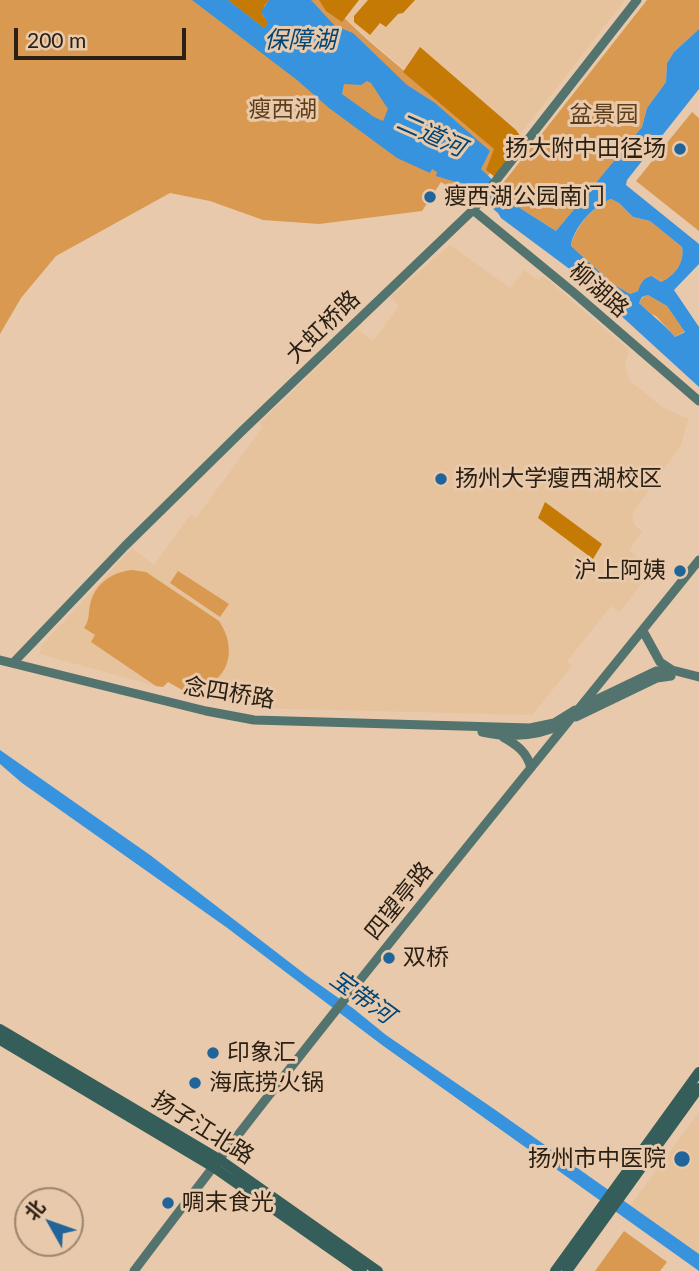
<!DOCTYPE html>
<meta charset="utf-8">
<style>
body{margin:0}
#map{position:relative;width:699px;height:1271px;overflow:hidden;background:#e8c9ab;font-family:Lato,"Noto Sans SC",sans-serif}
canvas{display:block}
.north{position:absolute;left:14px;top:1187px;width:70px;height:70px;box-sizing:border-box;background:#e8c9ab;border:2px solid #9c856f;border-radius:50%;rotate:310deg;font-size:19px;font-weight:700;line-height:28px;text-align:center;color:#2b2014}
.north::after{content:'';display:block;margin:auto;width:24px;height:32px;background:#216499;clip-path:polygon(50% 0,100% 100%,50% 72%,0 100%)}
.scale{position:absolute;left:14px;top:28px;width:172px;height:32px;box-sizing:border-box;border:4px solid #2b2014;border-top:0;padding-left:9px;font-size:21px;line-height:24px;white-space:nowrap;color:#2b2014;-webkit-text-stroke:5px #e8c9ab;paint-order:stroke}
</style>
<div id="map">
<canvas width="699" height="1271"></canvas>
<div class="north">北</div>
<div class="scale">200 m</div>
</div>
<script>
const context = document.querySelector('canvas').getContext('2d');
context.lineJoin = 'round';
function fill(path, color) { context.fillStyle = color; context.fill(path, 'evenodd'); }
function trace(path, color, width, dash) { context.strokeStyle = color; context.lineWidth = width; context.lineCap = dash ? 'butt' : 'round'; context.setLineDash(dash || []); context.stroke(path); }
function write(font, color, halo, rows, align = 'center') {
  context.font = font + ' Lato,"Noto Sans SC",sans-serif'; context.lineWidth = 6; context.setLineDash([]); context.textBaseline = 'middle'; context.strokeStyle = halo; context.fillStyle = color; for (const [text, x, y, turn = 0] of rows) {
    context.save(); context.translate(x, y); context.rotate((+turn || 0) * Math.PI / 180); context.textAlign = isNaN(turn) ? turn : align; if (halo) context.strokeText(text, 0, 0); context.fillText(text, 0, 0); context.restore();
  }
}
fill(new Path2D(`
 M327,0H625L508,150L428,89L343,17Z
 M450,245L510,288L524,270L538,280L543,276L629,350L625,365L629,380L662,407L684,417H689L681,445L632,514L634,524L642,532L629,550L652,570L620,612L611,606L567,661L572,666L532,715L259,708L191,695L168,682L163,687H159L40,654L41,646L132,548L154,565L191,514L196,518L263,427L260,423L357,329L373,341L399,306L390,297Z
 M699,1112V1254L630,1206Z`), '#e6c29d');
fill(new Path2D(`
 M0,0H327C380,57 446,103 508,150L469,200L441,182L422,211L319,224L263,220L210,201L170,193L56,256L21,298L0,334Z
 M647,0H699V29L674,52L667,63L666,82L647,108L642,127L556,231L512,203L500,187Z
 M692,112L699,118V231L636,181Z
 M611,199L619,203L633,217L650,221L682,247C685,262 675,276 661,282L653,276L638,291L630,294L613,284L571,246C574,228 594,205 611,199Z
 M648,295L667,306L685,331L675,337L656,316L649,313L639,303L643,297Z
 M132,570L146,572L219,621C232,640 234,666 214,681C205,687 197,686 191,695L168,682L163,687L156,686L91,642L95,635L84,628C90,620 88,614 90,605C94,584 112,572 132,570Z
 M178,571L229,604L220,617L170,583Z
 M624,1231L667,1262L660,1271H595Z`), '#da9951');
fill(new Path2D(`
 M228,0H269L264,6L262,15L269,23L264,28Z
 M319,0H359L342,22L326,11Z
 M368,0H415L403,13L398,14L386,27L380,23L370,35L354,22V16Z
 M420,47L516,130L523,140L495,177L486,170L494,149L403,72Z
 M545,502L602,544L593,559L538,518Z`), '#c67a06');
fill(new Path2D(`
 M192,0H228L264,28L268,23L261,12L269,0H311L335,26L353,33L407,85L435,103L490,151L481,169L500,187L512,203L556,231L642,127L647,108L666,82L667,63L674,52L699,29V89L627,180L626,185L699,244V264L674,290L699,327V387L595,292L587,282L501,218L498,213L463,184L436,176L437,172L432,169L430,173L397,158L329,108L297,80ZM367,81L371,83L388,109L383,121L374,117L342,94L344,84L361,85ZM611,199L619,203L633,217L650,221L682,247C685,262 675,276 661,282L652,276C643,278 641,283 638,291L630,294L613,284L571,246C573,228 594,205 611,199ZM648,295L667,306L685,332L675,337C663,323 651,315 639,303L642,297Z
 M0,750L150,855L306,975L354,1009L386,1035L494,1109L699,1254V1271L382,1045L226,927L22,783L0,764Z`), '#3793de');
trace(new Path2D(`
 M473,210L573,292L699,401
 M643,631L660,662L672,670
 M0,660L206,711L254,720L530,728L554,723L575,710
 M13,663L125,546L242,431L473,210L637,0
 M587,704L656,671L672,670L699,677
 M576,717L657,678L671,676
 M482,732C510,738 537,737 563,724
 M503,737C517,745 527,752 531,768
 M134,1271C316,1029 509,796 699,560`), '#53736f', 9);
trace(new Path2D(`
 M0,1029L219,1159L378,1271
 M0,1040L213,1167L362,1271
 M555,1271L699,1072
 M567,1271L699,1088`), '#355d59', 10);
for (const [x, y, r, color] of [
 [680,149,7,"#216499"],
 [430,197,7,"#216499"],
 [441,479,7,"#216499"],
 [680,571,7,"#216499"],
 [389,958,7,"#216499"],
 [213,1053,7,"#216499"],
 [195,1083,7,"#216499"],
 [682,1159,9,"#216499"],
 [168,1203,7,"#216499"]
]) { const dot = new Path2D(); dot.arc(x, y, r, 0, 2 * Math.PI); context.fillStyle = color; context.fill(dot); trace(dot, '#e8c9ab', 2.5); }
write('23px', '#5e3e19', '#e8c9ab', [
 ["瘦西湖",283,110],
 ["盆景园",604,115]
]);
write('23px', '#2b2014', '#e8c9ab', [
 ["扬大附中田径场",666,149,"right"],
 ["瘦西湖公园南门",444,197],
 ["扬州大学瘦西湖校区",455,479],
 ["沪上阿姨",666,571,"right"],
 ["双桥",403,958],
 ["印象汇",227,1053],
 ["海底捞火锅",209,1083],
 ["扬州市中医院",666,1159,"right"],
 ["啁末食光",182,1203]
], 'left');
write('23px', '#2b2014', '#e8c9ab', [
 ["柳湖路",599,290,41],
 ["大虹桥路",323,327,-44],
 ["念四桥路",229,693,9],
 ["四望亭路",399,901,-51],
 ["扬子江北路",203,1128,32]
]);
write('italic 24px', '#004676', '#e8c9ab', [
 ["保障湖",300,40],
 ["二道河",431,135,24],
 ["宝带河",362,997,36]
]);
</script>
